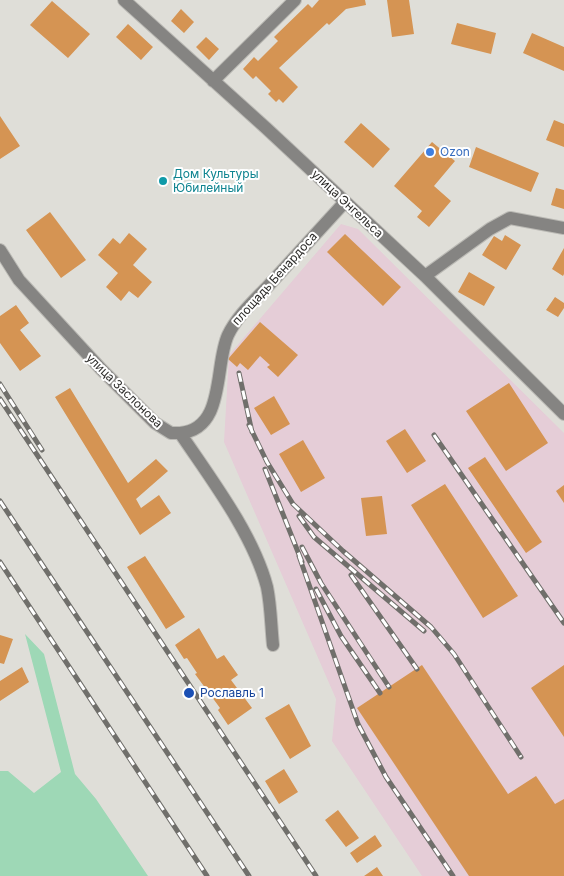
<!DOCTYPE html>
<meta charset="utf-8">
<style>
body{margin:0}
canvas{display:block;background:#dfded8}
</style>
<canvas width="564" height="876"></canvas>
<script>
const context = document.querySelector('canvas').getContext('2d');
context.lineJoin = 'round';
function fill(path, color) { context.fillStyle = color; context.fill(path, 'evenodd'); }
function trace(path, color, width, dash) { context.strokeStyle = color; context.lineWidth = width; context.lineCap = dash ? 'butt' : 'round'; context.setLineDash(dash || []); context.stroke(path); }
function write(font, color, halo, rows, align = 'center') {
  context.font = font + ' Inter,sans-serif'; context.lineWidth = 4; context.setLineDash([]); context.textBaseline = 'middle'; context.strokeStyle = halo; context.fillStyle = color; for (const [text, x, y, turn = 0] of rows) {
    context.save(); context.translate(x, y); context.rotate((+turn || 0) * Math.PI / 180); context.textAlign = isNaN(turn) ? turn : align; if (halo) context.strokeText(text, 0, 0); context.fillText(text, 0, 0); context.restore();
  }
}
fill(new Path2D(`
 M341,224L358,229L564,433V876H422L332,741L336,699L224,442L229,355Z`), '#e5cdd7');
fill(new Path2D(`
 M25,634L44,654L75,774L96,799L148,876H0V771H8L34,793L61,772Z`), '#9ed8b6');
fill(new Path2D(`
 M319,0H365L366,5L346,9L329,25L327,23L279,68L298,87L283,103L279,99L276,102L268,94L271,91L256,76L253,79L243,69L254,57L258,61L278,41L274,37L308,4L312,8Z
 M387,0H409L414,34L392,37Z
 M52,1L90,34L68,58L30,25Z
 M181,9L194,22L184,33L171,21Z
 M457,23L496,33L491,54L451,44Z
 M128,24L153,47L141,60L116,37Z
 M532,33L564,47V71L523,53Z
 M206,37L219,49L209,60L196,47Z
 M0,116L20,146L0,159Z
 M554,120L564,124V147L546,140Z
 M361,123L390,149L373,168L344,142Z
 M432,142L455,161L434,186L451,201L429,227L417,217L422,211L394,186Z
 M476,147L539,173L531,192L469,167Z
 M556,188L564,190V209L551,205Z
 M50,212L86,260L61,278L26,230Z
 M129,233L147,249L133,265L152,282L138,298L129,291L121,301L106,287L118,273L98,255L113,238L120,244Z
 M345,234L401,287L383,306L327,252Z
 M505,235L521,245L506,270L482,255L494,236L502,241Z
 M564,248V274L563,276L552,269Z
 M469,272L495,287L484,306L458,292Z
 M555,297L564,303V308L558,317L546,310Z
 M16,305L29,323L20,330L41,356L20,371L0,343V316Z
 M260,322L298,355L278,377L267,367L270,365L260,356L248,370L240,363L237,367L228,359Z
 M509,383L548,443L506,471L466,411Z
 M70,388L128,483L156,459L168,471L136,499L141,508L159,495L171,513L140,535L55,397Z
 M274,396L290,424L271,435L254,408Z
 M405,429L426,461L407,473L386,441Z
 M303,440L325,478L301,492L279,454Z
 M485,457L542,542L526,553L468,468Z
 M445,484L518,596L483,618L411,505Z
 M564,485V503L556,491Z
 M382,496L387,534L366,536L361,498Z
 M145,556L185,617L166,629L127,567Z
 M199,628L217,659L224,655L238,675L231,680L252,708L228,725L218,710L220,708L195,674L197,673L187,658L184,659L175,645Z
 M0,635L13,639L4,664L0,663Z
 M422,665L508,794L536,776L555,804L564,799V876H469L357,708Z
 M564,665V737L531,688Z
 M22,667L29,682L0,701V681Z
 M289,704L311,746L290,759L265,718Z
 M284,769L298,792L279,804L265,781Z
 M338,810L359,838L346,847L325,820Z
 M375,835L382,846L357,863L350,853Z
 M377,867L383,876H364Z`), '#d59453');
const minor = new Path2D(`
 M124,0L266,128L425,276L564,414
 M213,81L295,0
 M0,250L19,280L101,369L155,423L171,433H180C211,479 253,534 267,587C271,606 271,626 273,645
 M425,276L490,229L510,218L564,228
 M180,433C226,429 214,365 228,335C237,316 255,300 269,285C294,258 319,230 344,203`);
trace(minor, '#bbbab5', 14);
trace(minor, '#858482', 12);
const rail = new Path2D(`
 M239,373L252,432
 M0,384L42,450
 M0,399L316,876
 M249,425L267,462L293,504L343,551L431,627L454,654L521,757
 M434,435L564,623
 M265,469L302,562
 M0,501L249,876
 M299,516L314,537L424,631
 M302,547L321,583L389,687
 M299,556L358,724L386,777L453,876
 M0,562L207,876
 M351,575L417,669
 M316,589L341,636L380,693`);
trace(rail, '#706f6b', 5);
trace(rail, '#fff', 3, [9]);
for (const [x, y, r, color] of [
 [430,152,5,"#3f7fe0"],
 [163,181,5,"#0f9aa8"],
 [189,693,6,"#1a4fb4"]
]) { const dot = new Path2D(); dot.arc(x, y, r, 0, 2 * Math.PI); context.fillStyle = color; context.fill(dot); trace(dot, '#fff', 2); }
write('12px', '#366cbe', '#fff', [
 ["Ozon",440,152]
], 'left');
write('12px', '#0d838f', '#fff', [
 ["Дом Культуры",173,174],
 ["Юбилейный",173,188]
], 'left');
write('12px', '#2d2c2a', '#fff', [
 ["улица Энгельса",347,204,43],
 ["площадь Бенардоса",275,279,-48],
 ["улица Заслонова",124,391,44]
]);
write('12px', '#164399', '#fff', [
 ["Рославль 1",200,693]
], 'left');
</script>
